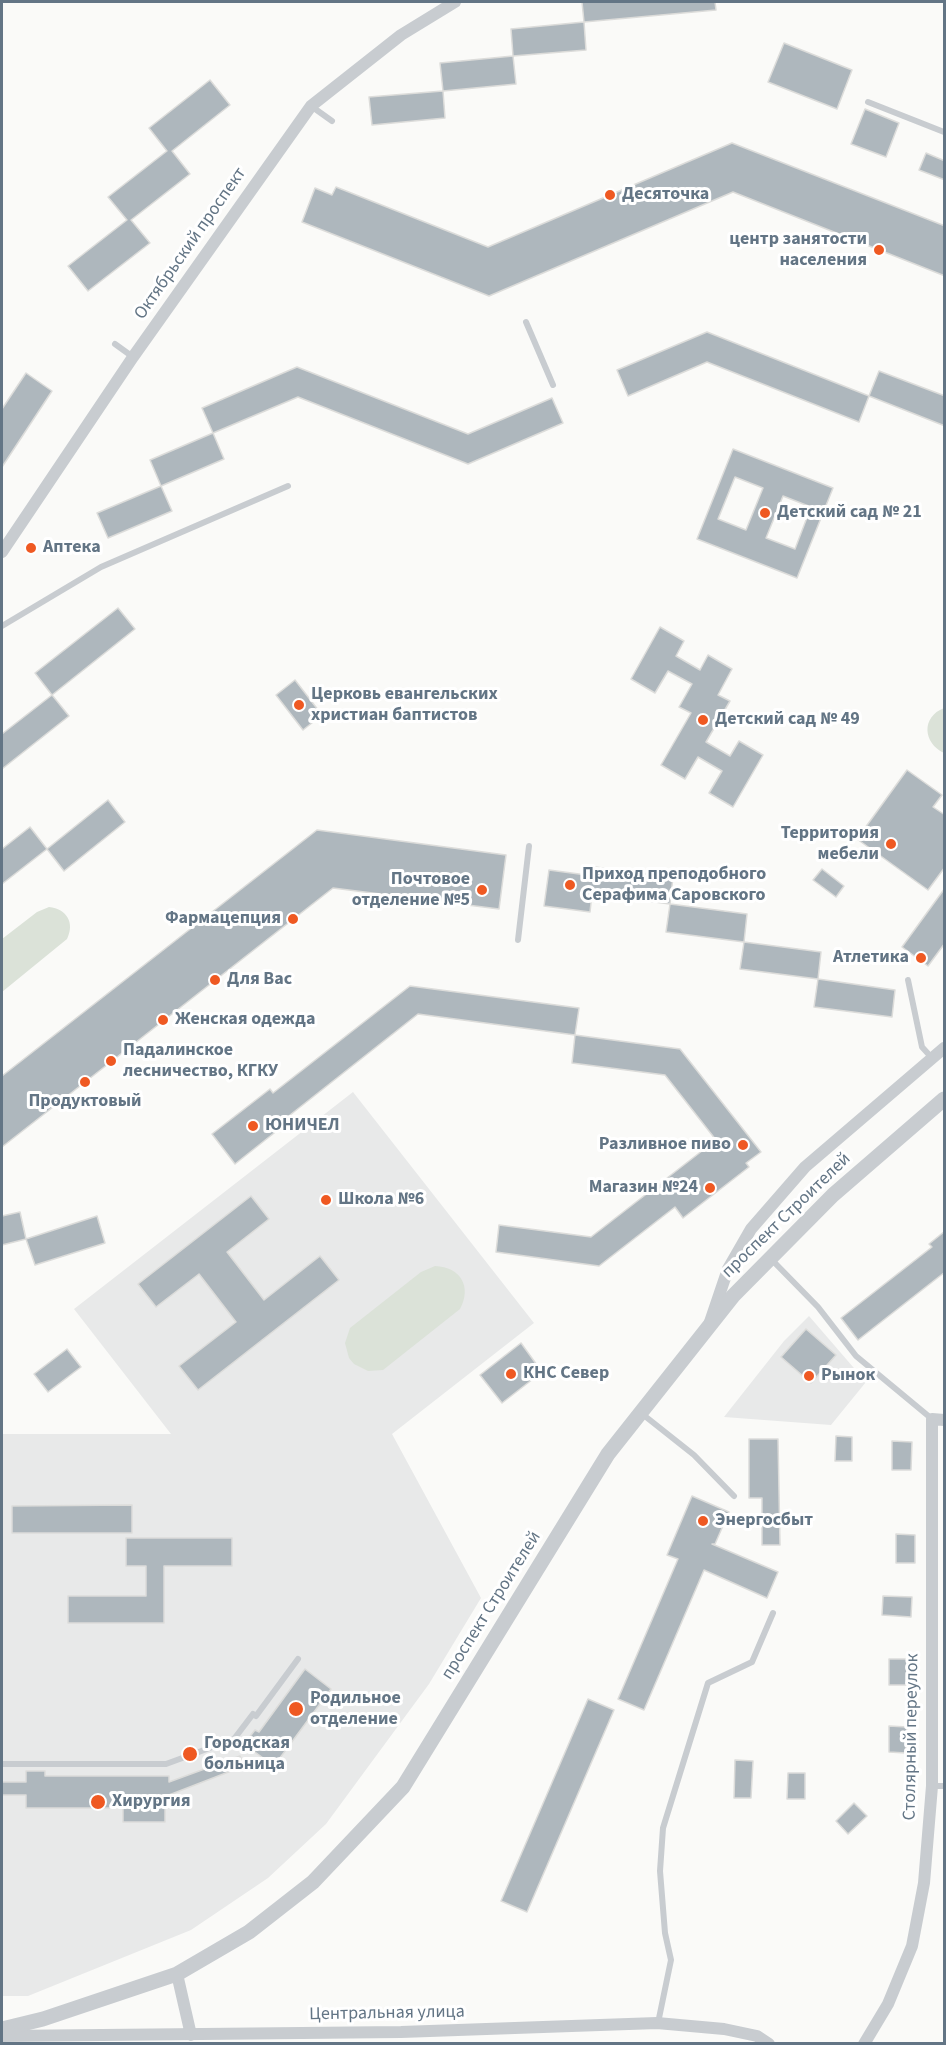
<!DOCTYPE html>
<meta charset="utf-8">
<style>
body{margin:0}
#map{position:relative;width:946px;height:2045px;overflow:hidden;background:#fafaf8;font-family:"Source Sans 3",sans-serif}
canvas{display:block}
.frame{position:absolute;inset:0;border:3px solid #637585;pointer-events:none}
</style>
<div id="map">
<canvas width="946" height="2045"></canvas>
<div class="frame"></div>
</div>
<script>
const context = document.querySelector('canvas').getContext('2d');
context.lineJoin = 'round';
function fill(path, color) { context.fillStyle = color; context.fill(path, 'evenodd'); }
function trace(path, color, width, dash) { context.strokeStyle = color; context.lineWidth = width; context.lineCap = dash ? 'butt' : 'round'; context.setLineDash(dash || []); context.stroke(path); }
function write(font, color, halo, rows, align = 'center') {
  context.font = font + ' "Source Sans 3",sans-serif'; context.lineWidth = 6; context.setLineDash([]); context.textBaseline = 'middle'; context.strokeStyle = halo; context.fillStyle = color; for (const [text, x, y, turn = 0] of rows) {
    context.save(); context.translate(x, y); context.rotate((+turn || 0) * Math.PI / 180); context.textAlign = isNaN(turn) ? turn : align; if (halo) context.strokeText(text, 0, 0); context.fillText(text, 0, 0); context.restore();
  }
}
fill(new Path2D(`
 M353,1092L534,1323L392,1434L481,1598L429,1684L326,1824L268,1878L191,1930L28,1996H2V1434H171L74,1309Z
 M809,1316L866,1382L831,1425L724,1417L784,1341Z`), '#e8e9e9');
fill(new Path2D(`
 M944,708V753C923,743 921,717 944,708Z
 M49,907C67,909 75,923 67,939L2,992V939L37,912Z
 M435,1266C461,1267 472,1287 460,1309L383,1370L368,1371L354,1364L349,1358L345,1343L350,1328L421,1272Z`), '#dbe2d8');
const building = new Path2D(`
 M582,2H715L716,10L584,22Z
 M584,22L586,50L513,56L511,29Z
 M784,43L852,70L837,109L768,82Z
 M513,56L516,84L443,91L440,63Z
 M210,80L230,105L172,151L190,174L131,220L150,243L88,291L68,266L127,220L108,197L167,151L149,128Z
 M443,91L445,118L372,125L369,97Z
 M865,109L899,123L886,157L851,144Z
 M732,143L945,226V276L733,192L489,296L302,222L315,188L332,195L336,187L488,247Z
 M926,153L945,161V180L919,170Z
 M707,332L869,396L859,422L707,362L628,396L617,370Z
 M297,367L468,434L552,398L563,423L468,464L298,397L213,433L202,408Z
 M879,371L945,396V426L869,396Z
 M26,373L52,391L2,467V409Z
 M213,433L224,459L161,486L150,460Z
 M733,449L833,488L797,578L697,539ZM735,477L763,488L746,530L718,519ZM783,496L811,507L795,549L766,538Z
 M161,486L172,511L108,538L97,513Z
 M118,608L135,629L52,695L35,673Z
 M660,627L684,641L676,656L700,670L708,655L732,669L718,695L730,701L706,742L730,756L739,741L763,755L733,807L709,793L722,771L698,757L685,779L661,765L691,713L679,707L692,684L668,671L655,693L631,679Z
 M295,680L322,715L303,730L276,695Z
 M52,695L69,716L2,769V734Z
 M907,770L942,795L933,807L945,815V867L928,890L857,839Z
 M108,800L125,822L64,871L47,849Z
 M30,827L47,849L2,884V849Z
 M317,830L506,855L499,909L333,888L2,1147V1076Z
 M595,867L673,877L670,904L592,894L590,912L544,906L549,870L594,876Z
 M822,869L844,886L836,897L813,880Z
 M945,888V943L928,966L902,947Z
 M670,904L747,914L744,942L666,932Z
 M744,942L821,952L818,979L740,969Z
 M818,979L895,990L892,1017L814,1007Z
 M410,986L579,1008L575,1035L418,1014L290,1115L293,1118L235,1164L212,1134L270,1089L273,1093Z
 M575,1035L680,1049L761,1152L746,1163L749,1167L683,1218L675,1207L599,1266L496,1252L499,1225L591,1237L716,1140L665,1075L572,1063Z
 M251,1196L269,1219L227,1252L264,1300L320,1256L339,1280L198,1390L179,1366L236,1322L199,1274L156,1307L138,1284Z
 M20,1212L26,1239L2,1245V1216Z
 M97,1216L105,1243L35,1265L26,1239Z
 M945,1231V1272L858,1340L841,1318L932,1247L929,1244Z
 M806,1329L836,1355L811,1383L781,1357Z
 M521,1343L542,1372L502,1403L480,1375Z
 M67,1349L81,1367L48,1392L34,1374Z
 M836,1436L852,1437V1461H835Z
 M749,1439H778L780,1545H762V1498H749Z
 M892,1441L912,1442L911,1470H892Z
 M692,1496L729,1512L715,1544H712L778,1572L767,1598L704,1570L644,1710L618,1699L678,1559L667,1555Z
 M132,1505V1533H12V1506Z
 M896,1534L915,1535V1563H896Z
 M126,1538H232V1566H164V1623H68V1596H146V1566H126Z
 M883,1596L912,1597L911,1617L882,1615Z
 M889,1659H907V1685H889Z
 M305,1669L331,1689L274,1766L244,1744L255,1730L259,1732Z
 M588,1699L614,1710L527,1912L501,1901Z
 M889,1726L907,1727L906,1753L889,1752Z
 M240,1756L244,1766L169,1795V1808H165V1822H123V1808H26V1795H2V1782H26V1771H45V1776H169V1782Z
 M735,1760L753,1761L751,1798H734Z
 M788,1773H805V1799H787Z
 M854,1803L867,1816L848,1834L836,1821Z`);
fill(building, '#aeb7bd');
trace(building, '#dcdcda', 1.5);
trace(new Path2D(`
 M868,102L944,132
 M311,106L332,121
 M526,322L553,385
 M115,344L133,357
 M2,626L101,567L288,486
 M518,940L529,846
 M908,980L922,1047L932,1058
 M771,1259L818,1307L856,1356L932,1419
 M641,1413L694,1455L734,1496
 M2,1764H166L234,1739L253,1714L256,1716L298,1659
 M932,1786H944
 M658,2023L671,1960L665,1933L660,1871L663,1828L708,1683L752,1662L773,1613`), '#c8ccd0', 6);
trace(new Path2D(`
 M2,552L133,357L311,106L401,35L455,2
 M710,1322L728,1269L751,1229L805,1167L944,1048
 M177,1974L191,2035
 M2,2036L401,2032L657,2023L724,2029L757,2036L769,2044
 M864,2044L888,2004L912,1946L924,1883L932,1786V1419L944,1420`), '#c8ccd0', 12);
trace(new Path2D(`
 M2,2029L43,2019L177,1974L249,1932L313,1882L403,1787L608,1454L733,1296L833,1195L944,1099`), '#c8ccd0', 15);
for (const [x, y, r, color] of [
 [610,195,6,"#ef5922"],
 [879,250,6,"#ef5922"],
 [765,513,6,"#ef5922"],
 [31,548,6,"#ef5922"],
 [299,705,6,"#ef5922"],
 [703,720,6,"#ef5922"],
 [891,844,6,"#ef5922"],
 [570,885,6,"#ef5922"],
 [482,890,6,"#ef5922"],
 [293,919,6,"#ef5922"],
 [921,958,6,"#ef5922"],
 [215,980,6,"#ef5922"],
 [163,1020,6,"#ef5922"],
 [111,1061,6,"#ef5922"],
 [85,1082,6,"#ef5922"],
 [253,1126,6,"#ef5922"],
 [743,1145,6,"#ef5922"],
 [710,1188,6,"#ef5922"],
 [326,1200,6,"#ef5922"],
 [511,1374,6,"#ef5922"],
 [809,1376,6,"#ef5922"],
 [703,1521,6,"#ef5922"],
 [296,1709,8,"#ef5922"],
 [190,1754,8,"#ef5922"],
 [98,1802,8,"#ef5922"]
]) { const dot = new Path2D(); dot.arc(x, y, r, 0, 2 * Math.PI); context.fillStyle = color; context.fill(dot); trace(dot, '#fff', 2); }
write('bold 18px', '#637585', '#fff', [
 ["Десяточка",622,195],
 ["центр занятости",867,240,"right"],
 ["населения",867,261,"right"],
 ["Детский сад № 21",777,513],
 ["Аптека",43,548],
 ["Церковь евангельских",311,695],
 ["христиан баптистов",311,716],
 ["Детский сад № 49",715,720],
 ["Территория",879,834,"right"],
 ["мебели",879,855,"right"],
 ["Приход преподобного",582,875],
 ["Серафима Саровского",582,896],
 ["Почтовое",470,880,"right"],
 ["отделение №5",470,901,"right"],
 ["Фармацепция",281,919,"right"],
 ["Атлетика",909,958,"right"],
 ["Для Вас",227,980],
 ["Женская одежда",175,1020],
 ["Падалинское",123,1051],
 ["лесничество, КГКУ",123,1072],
 ["Продуктовый",85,1102,"center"],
 ["ЮНИЧЕЛ",265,1126],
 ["Разливное пиво",731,1145,"right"],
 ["Магазин №24",698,1188,"right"],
 ["Школа №6",338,1200],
 ["КНС Север",523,1374],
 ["Рынок",821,1376],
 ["Энергосбыт",715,1521],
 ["Родильное",310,1699],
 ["отделение",310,1720],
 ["Городская",204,1744],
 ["больница",204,1765],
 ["Хирургия",112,1802]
], 'left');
write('18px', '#637585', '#fff', [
 ["Октябрьский проспект",191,244,-55],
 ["проспект Строителей",787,1216,-44],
 ["проспект Строителей",492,1606,-58],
 ["Столярный переулок",912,1737,-89],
 ["Центральная улица",387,2014,-1]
]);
</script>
